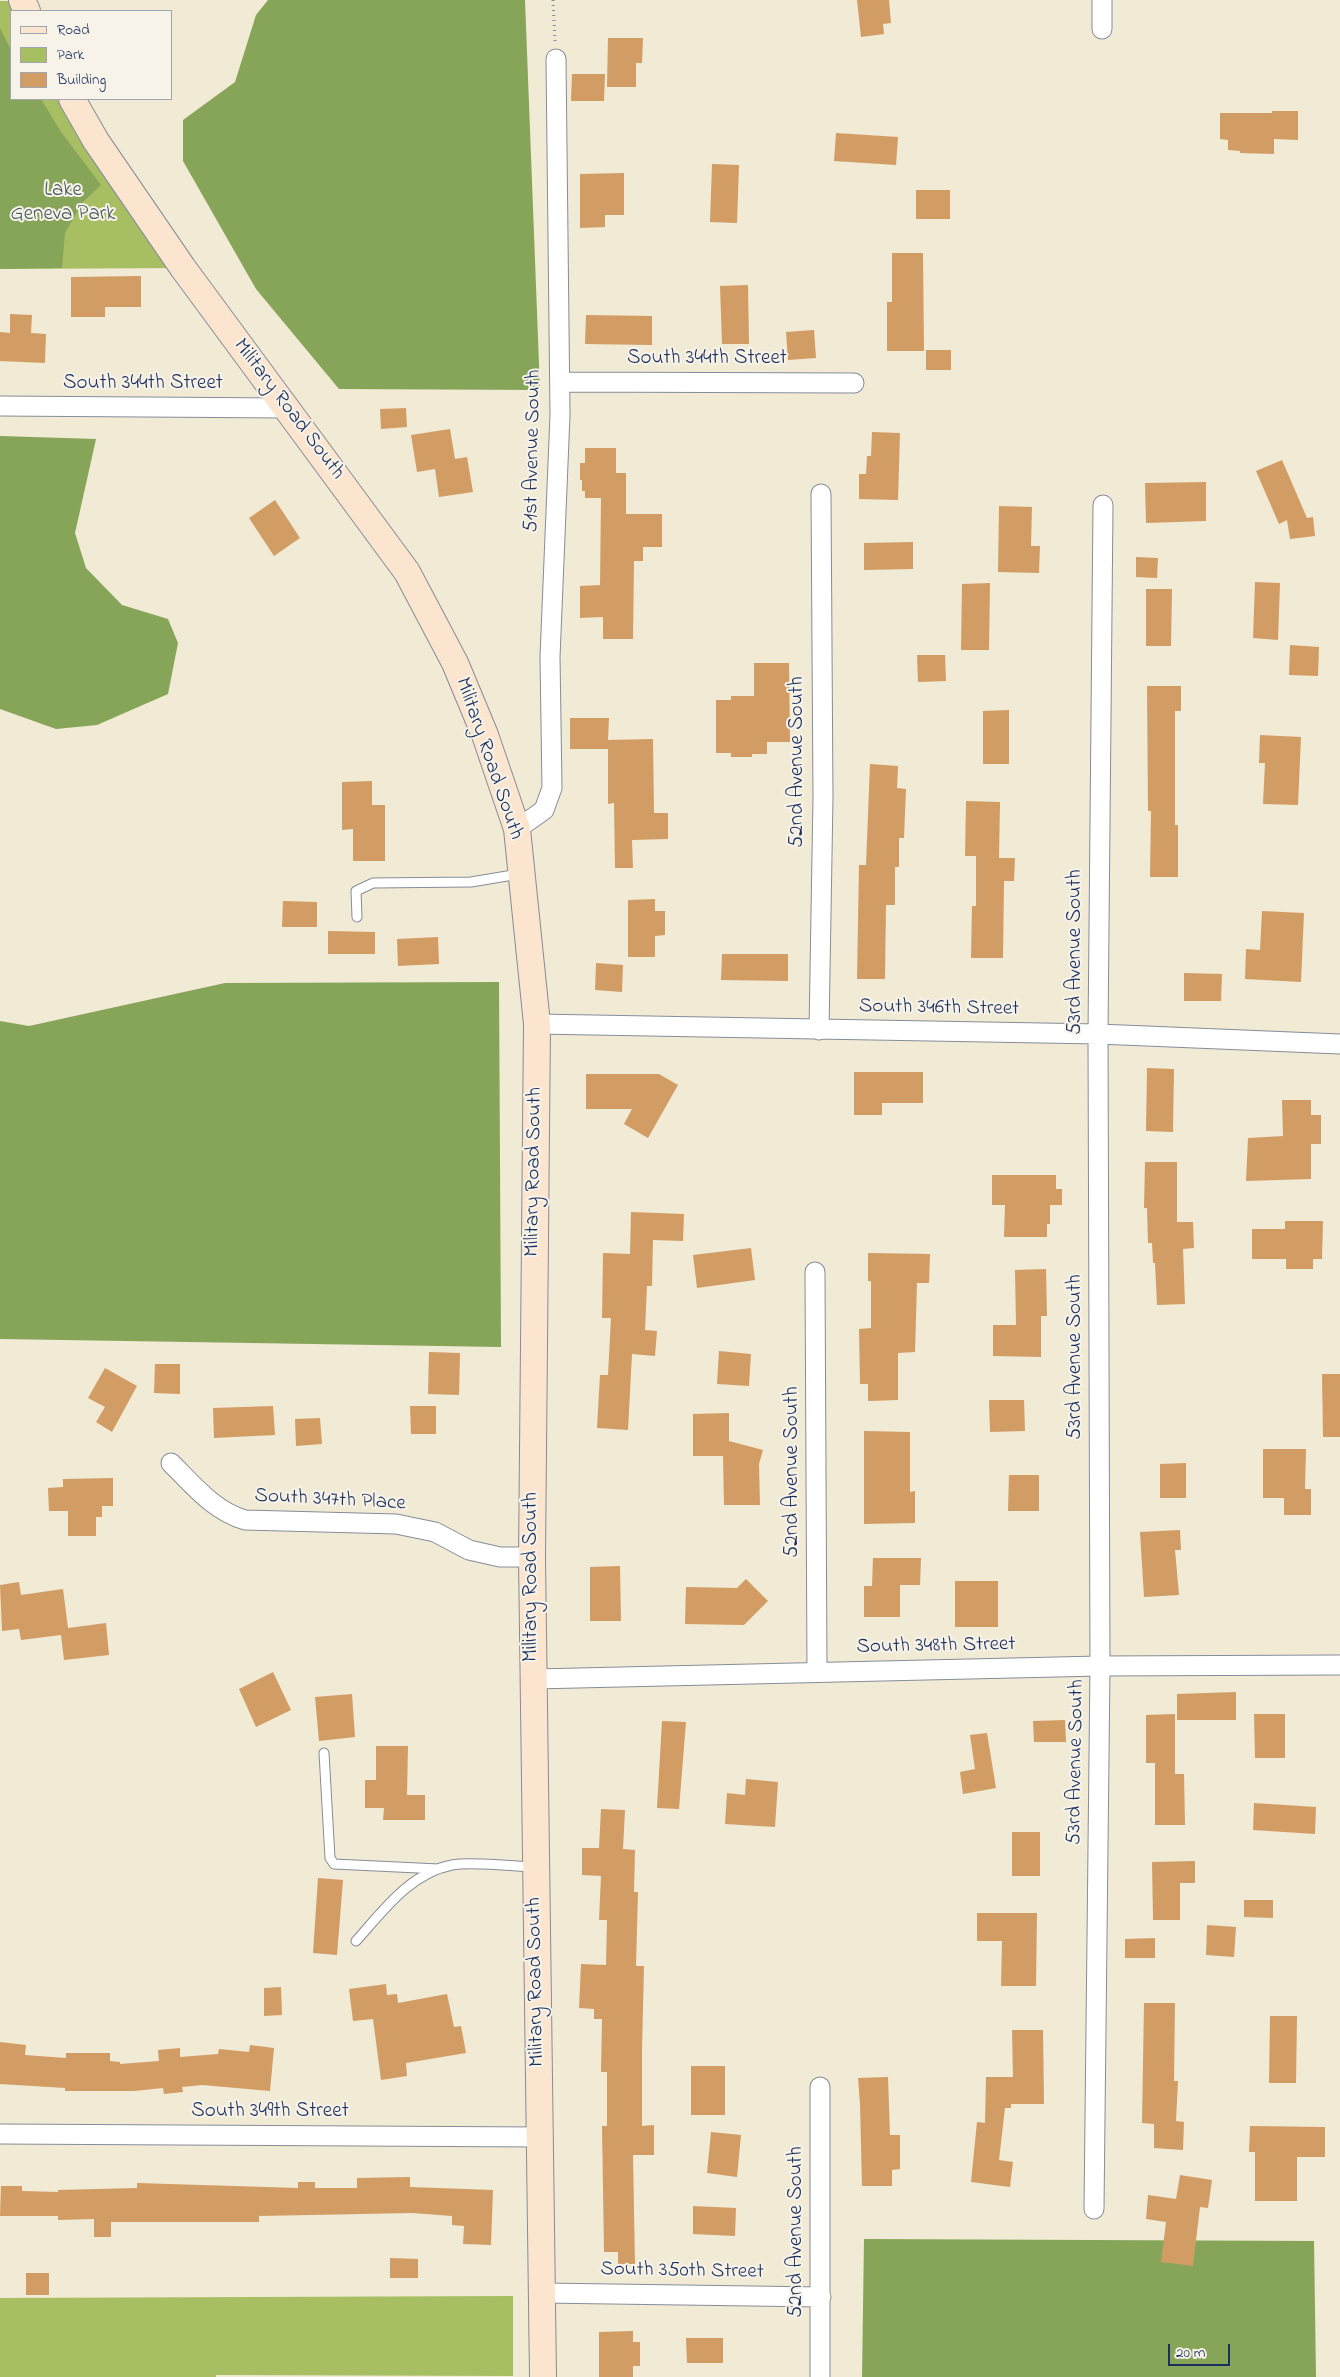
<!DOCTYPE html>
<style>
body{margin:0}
#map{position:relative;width:1340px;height:2377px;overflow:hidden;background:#f1ead4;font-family:"Indie Flower",sans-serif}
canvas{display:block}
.legend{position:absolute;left:10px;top:10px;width:162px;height:90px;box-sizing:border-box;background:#f7f3e8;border:1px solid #9fa5b1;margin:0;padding:6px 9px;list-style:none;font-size:15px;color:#1b2f5e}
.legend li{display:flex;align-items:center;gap:10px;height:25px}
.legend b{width:25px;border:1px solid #9fa5b1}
.scale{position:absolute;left:1168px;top:2344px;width:62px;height:22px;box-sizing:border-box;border:2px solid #1b2f5e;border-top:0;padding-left:6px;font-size:15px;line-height:18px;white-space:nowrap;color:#1b2f5e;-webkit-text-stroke:4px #f7f3e8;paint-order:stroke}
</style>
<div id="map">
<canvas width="1340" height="2377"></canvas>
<ul class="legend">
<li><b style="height:6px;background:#fbe5cf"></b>Road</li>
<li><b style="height:14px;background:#a8be63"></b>Park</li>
<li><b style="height:14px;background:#d29c65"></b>Building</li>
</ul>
<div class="scale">20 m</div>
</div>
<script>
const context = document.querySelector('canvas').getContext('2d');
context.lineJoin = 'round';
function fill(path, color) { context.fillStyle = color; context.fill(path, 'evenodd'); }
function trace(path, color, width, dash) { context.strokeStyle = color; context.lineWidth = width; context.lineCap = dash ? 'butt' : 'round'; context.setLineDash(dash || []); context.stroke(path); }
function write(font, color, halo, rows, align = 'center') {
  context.font = font + ' "Indie Flower",sans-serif'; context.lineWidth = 4; context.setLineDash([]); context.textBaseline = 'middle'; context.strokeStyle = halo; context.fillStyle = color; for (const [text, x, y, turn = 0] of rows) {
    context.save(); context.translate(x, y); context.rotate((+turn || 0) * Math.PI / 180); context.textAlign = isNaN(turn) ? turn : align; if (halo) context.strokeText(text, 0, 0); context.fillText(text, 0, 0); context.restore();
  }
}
fill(new Path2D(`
 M0,1H22L27,11H11V99H72L183,268L0,269Z
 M513,2296V2376L216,2375V2377H0V2298Z`), '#a8be63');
fill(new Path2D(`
 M268,0H525L540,390L339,389L256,289L183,161V120L235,82L256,15Z
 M0,28L11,50V99H41L61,132L101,185L83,202L65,233L62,268L0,269Z
 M0,436L96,439L75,533L86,568L122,605L168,619L178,643L168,694L97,725L56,729L0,709Z
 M499,982L501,1347L0,1339V1021L29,1026L225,983Z
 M864,2239L1314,2241L1316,2377H862Z`), '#86a559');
fill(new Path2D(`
 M857,0H889L891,23L883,24L884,34L861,37Z
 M608,38H643L642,63H636V87H607Z
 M572,74H605L604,101H571Z
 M1272,111H1298V140L1274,139V154L1240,153V151L1228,150V140L1220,139V113H1272Z
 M836,133L898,137L896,165L834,161Z
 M712,164L739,165L737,223L710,222Z
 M624,173V215H605V227L580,228V174Z
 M916,190H950V219H916Z
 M892,253H923L924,351H887V302H892Z
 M141,276V307H105V317H71V277Z
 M748,285L749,344H722L720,286Z
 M10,314L32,315L31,333L46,334L45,363L0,361V332L10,333Z
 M586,315L652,316V345L585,344Z
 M814,330L816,358L788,360L786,332Z
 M926,350H951V370H926Z
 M406,408L407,427L381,429L380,409Z
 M450,429L455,459L467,457L473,492L439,497L435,469L417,472L411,435Z
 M872,432L900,433L898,500L859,499V474H866L867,456H871Z
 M585,448H616V473H626V514H662V547H643V561H634L633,639H603V617L580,618V586L600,585L601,498H585V491H582V480H580V463H585Z
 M1282,460L1307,518L1313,517L1315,536L1290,539L1287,520L1279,524L1256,471Z
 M1206,482V521L1146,523L1145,483Z
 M275,500L300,538L274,556L249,518Z
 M999,506L1032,507L1031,546H1040L1039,573L998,572Z
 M913,542V569L864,570V543Z
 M1136,557L1158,558L1157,578L1136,577Z
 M1255,582L1280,583L1278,640L1253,638Z
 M990,583L989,650H961L962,584Z
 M1146,589H1172L1171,646H1146Z
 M1290,645L1319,647L1318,676L1289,675Z
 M917,655H945L946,681L918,682Z
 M754,663H789L790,742H767V754H752V757H731V753H716V700H731V696H754Z
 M1147,686H1181V711H1175V825H1178V877H1150L1151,811H1148Z
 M1009,710V764H983V711Z
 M570,718H609L608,740L653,739L654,813H668V839L632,840L633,868H615L614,803L608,804V749H570Z
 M1260,735L1301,737L1298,805L1263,804L1265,763H1259Z
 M870,764L898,766L897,788L906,789L904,838H899V867H895V905H886L885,979H857L859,865H866Z
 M372,781V805H385V861H353V829L342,830V782Z
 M966,801L1000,802L999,858H1015L1014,881H1004L1003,958H971L972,906H976V856H965Z
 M655,899V911H665V935L655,936V957H628V900Z
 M283,901L317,902V927H282Z
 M1262,911L1304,913L1301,982L1245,979L1246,949L1260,950Z
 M328,931L375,932V954H328Z
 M438,937L439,964L398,966L397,939Z
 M722,954H788V981L721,980Z
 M596,963L623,965L622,992L595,990Z
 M1184,973L1222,974L1221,1001H1184Z
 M1147,1068L1174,1069L1173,1132L1146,1131Z
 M854,1072H923V1103H882V1115H854Z
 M586,1074H659L678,1085L648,1138L624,1124L632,1109H586Z
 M1282,1100H1311V1115H1321V1144H1311V1179L1246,1181L1248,1138L1283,1136Z
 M1145,1162H1177V1222H1193L1194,1248L1183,1249L1185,1304L1157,1305L1155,1263H1153L1152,1243H1148L1147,1208H1144Z
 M992,1175H1056V1189H1062V1205H1050V1224H1047V1237H1004L1005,1205H992Z
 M631,1212L684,1214L683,1241L653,1240L652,1286H647L645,1330L657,1331L655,1356L632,1354L628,1430L597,1428L600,1375H608L611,1318H602L603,1253L630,1254Z
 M1285,1221H1323L1322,1259H1313V1269H1286V1259H1252V1229H1285Z
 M751,1248L755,1280L697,1288L693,1255Z
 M868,1253L930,1254L929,1283H917L915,1352L898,1353V1400L868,1401V1384H860L859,1329L871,1328V1281H868Z
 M1046,1269L1047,1316H1041V1357L993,1356V1325H1016L1015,1270Z
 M719,1351L751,1354L749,1386L717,1384Z
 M429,1352L460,1353L459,1395L428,1394Z
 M155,1364H180V1394L154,1393Z
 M105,1368L137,1386L112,1432L96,1422L105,1407L88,1398Z
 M1322,1374H1340V1437H1323Z
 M989,1400H1024L1025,1431L990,1432Z
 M273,1406L275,1435L214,1438L213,1408Z
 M410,1406H436V1434H411Z
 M729,1413V1441L763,1450L759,1464L760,1505H724L723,1456H693V1414Z
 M320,1418L322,1444L296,1446L295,1419Z
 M864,1431L910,1432V1492L915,1491V1523L864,1524Z
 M1263,1449H1306L1305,1489H1311V1515H1284V1498H1263Z
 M1186,1463V1498H1160V1464Z
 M1009,1475H1039V1511H1008Z
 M113,1478V1506H102V1517H96V1536H68V1511H49L48,1488L63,1487V1479Z
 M1180,1530L1181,1550H1175L1179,1595L1144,1597L1140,1532Z
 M873,1558H921L920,1585H900V1617H864V1586H872Z
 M620,1566L621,1621H590V1567Z
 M746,1579L768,1601L744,1625L685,1624L686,1587L737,1588Z
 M955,1581H998V1627H955Z
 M19,1582L21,1595L63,1589L68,1628L106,1623L109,1655L64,1660L61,1635L21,1640L19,1629L2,1631L0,1585Z
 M273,1672L291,1710L256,1727L239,1689Z
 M1236,1692V1720H1177V1694Z
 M352,1694L355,1737L319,1741L315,1697Z
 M1175,1714V1774H1184L1185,1825H1155V1763H1146V1715Z
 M1254,1714H1285V1758H1255Z
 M1065,1720L1066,1742H1034L1033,1721Z
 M662,1721L686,1722L679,1809L657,1808Z
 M987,1733L996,1788L963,1794L960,1772L975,1769L970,1735Z
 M376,1746H408L407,1795H425V1820H383L384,1808H365V1780H376Z
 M746,1779L778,1782L775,1827L725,1824L727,1793L745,1795Z
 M1254,1803L1316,1807L1315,1834L1253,1830Z
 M601,1809L625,1810L623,1849L635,1850L634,1892H638L636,1966H644L642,2049V2126L654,2125V2155H633L635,2264H618V2252H604L602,2126H607V2072H601L602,2019H594V2009L579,2008L581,1964L606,1965L607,1920H599L601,1876L582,1875V1848H599Z
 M1012,1832H1040V1876H1012Z
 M1195,1861V1883H1180V1920H1153L1152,1862Z
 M318,1878L343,1880L337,1955L313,1953Z
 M1244,1900H1273V1918L1244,1917Z
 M977,1913H1037L1036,1986H1001L1002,1941H977Z
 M1207,1925L1236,1927L1234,1957L1206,1955Z
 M1155,1938V1958H1125V1939Z
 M386,1984L387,1995L397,1994L398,2003L447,1994L454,2027L461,2026L466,2053L406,2063L407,2076L381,2080L373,2019L353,2021L349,1989Z
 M281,1987L282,2015L264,2016V1988Z
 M1144,2003H1175L1174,2081H1178L1176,2121L1184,2122L1183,2150L1154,2148V2124L1142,2123Z
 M1270,2016H1297L1296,2083H1269Z
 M1012,2030H1043L1044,2104H1011V2108H1005L999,2160L1013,2162L1010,2187L971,2182L977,2122L985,2123L986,2077H1013Z
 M0,2042L26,2045L25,2055L66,2058V2053H110V2061L120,2062V2064L159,2061L158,2050L180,2048V2057L218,2054L219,2049L249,2052L250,2045L274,2048L270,2091L202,2085L182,2087L183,2092L164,2094L163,2088L134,2091H65V2088L0,2084Z
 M691,2066H725V2115H691Z
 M888,2077L890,2135H900V2169L892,2170V2186H862L860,2104L858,2078Z
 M1250,2126L1325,2127V2157H1297V2201H1255V2152H1249Z
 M711,2132L741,2135L737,2177L707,2173Z
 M1180,2175L1212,2180L1208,2208L1200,2207L1193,2266L1161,2262L1166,2222L1146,2219L1148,2195L1176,2199Z
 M410,2177V2187L493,2190L491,2245L463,2244L464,2226L452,2225V2216L412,2213L259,2216V2222H111V2237H94V2219L58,2220V2216H0L1,2186H22V2191L58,2192V2190L137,2188V2183L298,2188V2182H315V2188H357V2178Z
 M693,2206L736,2208L735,2236L693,2234Z
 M390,2258L418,2259V2278H390Z
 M26,2273H49V2295H26Z
 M633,2331V2342H640V2366H633V2377H599V2332Z
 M686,2338H723V2363H687Z`), '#d29c65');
const service = new Path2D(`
 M357,917L356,891L373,883L471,882L519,874
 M324,1753L330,1858L334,1864L439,1869
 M356,1941C383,1911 410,1873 452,1865C471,1861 512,1866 533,1867`);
const minor = new Path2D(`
 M1102,29V0
 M560,382L854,383
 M0,406L286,408
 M517,829L544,810L552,788L550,657L560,415L556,59
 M537,1024L1098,1034L1340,1044
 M819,1030L823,797L821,494
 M815,1272L817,1672
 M171,1463C193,1485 214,1511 245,1520L396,1524L435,1532L469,1550L500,1557H532
 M534,1679L1100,1666L1340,1665
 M0,2134L539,2137
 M1094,2209L1100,1666L1098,1034L1103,505
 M542,2293L821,2297
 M820,2377V2087`);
const secondary = new Path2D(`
 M22,0L27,11
 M72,99L96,141L183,268L407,572L455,663L485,735L517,829L537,1024L532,1557L543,2377`);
trace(service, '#868c99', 11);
trace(minor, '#868c99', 21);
trace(secondary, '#868c99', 28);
trace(new Path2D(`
 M553,0L555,41`), '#868c99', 3, [1, 4]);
trace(service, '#fff', 9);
trace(minor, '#fff', 19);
trace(secondary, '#fbe5cf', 26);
write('21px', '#455a60', '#f7f3e8', [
 ["Lake",63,192],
 ["Geneva Park",63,216]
]);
write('21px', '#1b2f5e', '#f7f3e8', [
 ["South 344th Street",707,360],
 ["South 344th Street",143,385],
 ["Military Road South",288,410,53],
 ["51st Avenue South",534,451,-89],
 ["Military Road South",488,759,71],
 ["52nd Avenue South",799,762,-90],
 ["53rd Avenue South",1077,952,-90],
 ["South 346th Street",939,1009,1],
 ["Military Road South",535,1172,-89],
 ["53rd Avenue South",1077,1357,-90],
 ["52nd Avenue South",794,1472,-90],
 ["South 347th Place",330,1501,3],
 ["Military Road South",533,1577,-90],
 ["South 348th Street",936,1647,-1],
 ["53rd Avenue South",1077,1762,-89],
 ["Military Road South",537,1982,-91],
 ["South 349th Street",270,2113],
 ["52nd Avenue South",798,2232,-90],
 ["South 350th Street",682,2272,1]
]);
</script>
